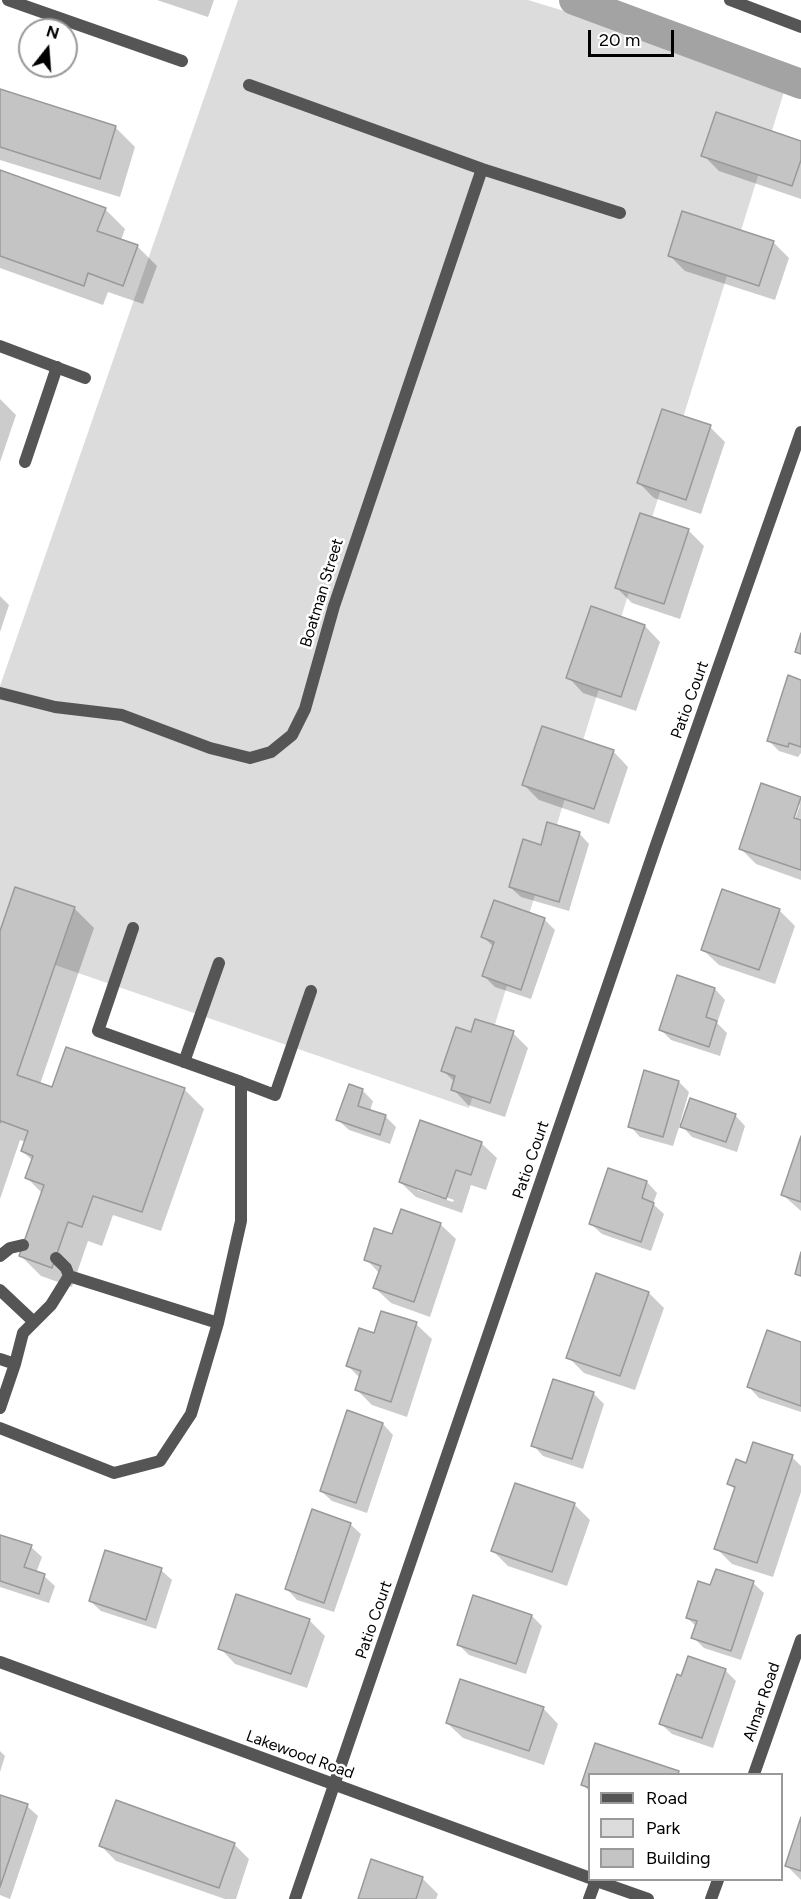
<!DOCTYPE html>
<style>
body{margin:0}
#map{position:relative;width:801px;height:1899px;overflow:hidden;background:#fff;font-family:Figtree,sans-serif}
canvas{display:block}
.legend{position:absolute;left:588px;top:1773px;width:195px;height:108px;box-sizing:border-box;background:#fff;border:2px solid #999;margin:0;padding:8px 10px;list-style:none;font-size:18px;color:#000}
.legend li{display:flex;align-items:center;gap:12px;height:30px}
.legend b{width:30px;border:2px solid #999}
.north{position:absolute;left:18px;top:18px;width:60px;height:60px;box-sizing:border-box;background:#fff;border:2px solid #999;border-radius:50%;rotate:17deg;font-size:16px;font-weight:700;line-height:24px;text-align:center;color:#000}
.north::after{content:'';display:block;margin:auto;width:21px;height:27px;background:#000;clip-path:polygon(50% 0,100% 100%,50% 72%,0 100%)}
.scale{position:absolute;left:588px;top:30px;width:86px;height:27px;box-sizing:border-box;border:3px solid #000;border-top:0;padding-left:8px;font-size:18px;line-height:21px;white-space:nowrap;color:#000;-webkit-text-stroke:4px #fff;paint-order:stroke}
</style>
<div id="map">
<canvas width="801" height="1899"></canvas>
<ul class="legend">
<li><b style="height:8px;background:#555"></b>Road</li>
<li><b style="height:16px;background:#dcdcdc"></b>Park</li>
<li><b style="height:16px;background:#c4c4c4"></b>Building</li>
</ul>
<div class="north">N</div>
<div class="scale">20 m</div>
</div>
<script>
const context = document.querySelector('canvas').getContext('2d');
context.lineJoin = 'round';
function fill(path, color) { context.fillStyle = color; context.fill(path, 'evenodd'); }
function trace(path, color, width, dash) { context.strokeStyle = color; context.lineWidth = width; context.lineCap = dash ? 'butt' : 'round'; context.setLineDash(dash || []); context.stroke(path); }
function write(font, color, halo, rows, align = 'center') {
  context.font = font + ' Figtree,sans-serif'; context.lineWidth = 5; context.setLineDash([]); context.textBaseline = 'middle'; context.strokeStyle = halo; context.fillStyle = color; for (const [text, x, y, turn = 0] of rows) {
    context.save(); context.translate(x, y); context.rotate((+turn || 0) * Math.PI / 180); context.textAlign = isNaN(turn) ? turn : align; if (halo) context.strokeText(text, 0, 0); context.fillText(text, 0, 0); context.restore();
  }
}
fill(new Path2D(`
 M238,0H528L788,79L469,1108L0,946V686Z`), '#dcdcdc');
fill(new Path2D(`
 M157,0H214L208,17Z
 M0,91L116,128L135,147L120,197L0,160Z
 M801,142V199L719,171L703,155Z
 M0,172L105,209L125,229L121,240L137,246L157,266L143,304L108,292L103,305L0,268Z
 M683,213L774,243L789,258L775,300L685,271L669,255Z
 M0,399L16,415L0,462Z
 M710,427L725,442L701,514L654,498L639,483Z
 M688,530L704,546L680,619L632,603L617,588Z
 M0,596L9,605L0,632Z
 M591,608L645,626L660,642L636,711L583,693L568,677Z
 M801,681V753L798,757L779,751L768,740Z
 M613,751L628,767L609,824L539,800L524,785Z
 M800,798L801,799V880L756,864L740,848ZM797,805H800L793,825L790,824Z
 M579,833L589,844L569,911L521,897L510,887Z
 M495,902L545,920L555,930L531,999L495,987L484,976L494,947L483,937Z
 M74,908L94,928L40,1084L53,1089H184L204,1109L161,1231L113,1215L102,1246L88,1241L72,1287L41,1276L21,1256L43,1194L27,1178L33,1161L22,1151L26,1142L20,1140L0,1199V936Z
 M779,910L795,926L775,984L719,965L703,950Z
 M715,989L725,1000L717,1023L727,1033L720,1056L671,1040L660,1029Z
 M513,1033L528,1048L505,1117L468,1105L453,1089L455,1082L443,1071L472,1034Z
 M679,1082L689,1092L680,1123L735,1115L745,1126L737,1152L692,1137L680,1124L673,1146L640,1137L630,1126Z
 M350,1086L363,1091L373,1101L370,1111L386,1117L396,1127L390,1144L349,1130L338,1120Z
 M801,1140V1211L783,1195Z
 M481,1143L497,1158L486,1190L471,1185L462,1213L416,1197L400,1182ZM417,1187L454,1200L453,1202L417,1190Z
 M647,1182L657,1193L653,1204L664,1214L651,1251L602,1234L591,1224Z
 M440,1224L456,1239L430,1317L391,1303L375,1288L380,1274L366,1259L393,1236Z
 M649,1293L664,1308L635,1390L584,1373L568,1357Z
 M416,1324L432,1339L407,1417L372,1405L357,1390L360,1378L348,1366L375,1335Z
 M801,1343V1412L759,1398L749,1387Z
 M554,1381L594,1394L604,1404L583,1469L543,1456L533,1445Z
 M348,1412L383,1424L393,1435L367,1513L332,1501L321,1491Z
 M792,1457L801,1466V1492L773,1577L732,1564L716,1548L736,1490L729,1484L747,1464Z
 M516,1485L575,1505L590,1520L567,1586L508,1566L493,1551Z
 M350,1524L361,1534L334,1612L297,1600L287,1589Z
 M0,1536L31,1547L42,1557L36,1573L44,1576L55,1586L49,1603L0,1587Z
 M161,1570L172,1580L156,1629L101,1611L90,1601Z
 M753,1583L764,1593L741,1660L704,1648L693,1637L697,1627L687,1618L711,1587Z
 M532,1616L542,1626L526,1674L469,1655L458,1644Z
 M309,1620L325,1636L307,1688L235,1664L220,1648Z
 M725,1670L736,1681L713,1748L672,1734L661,1724L682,1678Z
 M543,1708L558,1724L544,1765L463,1738L447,1723Z
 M596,1745L678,1773L680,1774H590V1792L583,1785Z
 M0,1751L5,1756L0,1772Z
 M0,1796L27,1806L38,1816L10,1899L0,1895Z
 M801,1822V1880L787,1866Z
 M234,1844L249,1859L236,1899H225L116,1861L101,1846Z
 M422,1878L438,1894L436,1899H359Z`), '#0003');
trace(new Path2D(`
 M574,0L801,84`), '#a3a3a3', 30);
const building = new Path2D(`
 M0,89L116,126L100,179L0,147Z
 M716,112L801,141V160L792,186L701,156Z
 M0,170L106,208L97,231L138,245L123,286L88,273L84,286L0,256Z
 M682,211L774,241L759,286L668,256Z
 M662,409L711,425L686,500L637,483Z
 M640,513L689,529L664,604L615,588Z
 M591,606L645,625L621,697L566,678Z
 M801,633V654L795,652Z
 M788,675L801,680V747L789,743L788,747L767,741Z
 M542,726L614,750L594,809L522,785Z
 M761,783L801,797L794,818L801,820V870L739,849Z
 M547,822L580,832L559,902L509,887L523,839L541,845Z
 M15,887L75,907L17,1075L52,1087L66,1047L185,1088L142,1212L93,1196L82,1227L68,1222L52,1268L19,1256L44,1185L25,1178L33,1156L21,1151L28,1131L1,1121L0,1123V931Z
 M722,889L780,909L759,970L701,950Z
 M494,900L545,918L521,990L482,976L494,942L481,937Z
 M677,975L715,988L706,1017L717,1021L709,1047L659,1030Z
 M475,1019L514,1031L490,1103L451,1090L455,1076L441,1071L456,1027L471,1032Z
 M644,1070L679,1081L663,1137L628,1127Z
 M349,1084L363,1089L358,1106L386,1115L380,1135L336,1120Z
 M690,1098L736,1114L726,1142L680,1127Z
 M420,1120L482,1142L471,1175L456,1170L446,1199L399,1182Z
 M801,1136V1202L781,1195Z
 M608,1168L647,1181L642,1198L654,1203L641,1242L589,1224Z
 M401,1209L441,1223L414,1302L373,1288L381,1266L364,1260L374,1228L392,1234Z
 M801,1252V1276L795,1274Z
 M596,1273L649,1292L620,1376L566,1358Z
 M381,1311L417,1322L391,1402L355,1390L361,1371L346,1366L359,1328L374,1333Z
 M767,1330L801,1342V1406L747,1387Z
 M553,1379L594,1392L572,1459L531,1446Z
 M347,1410L383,1423L356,1503L320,1491Z
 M753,1442L793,1455L757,1563L714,1549L735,1487L727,1484L736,1459L746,1463Z
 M515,1483L575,1503L552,1572L491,1551Z
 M312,1509L351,1523L324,1603L285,1589Z
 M0,1535L32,1545L24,1567L45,1574L39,1594L0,1581Z
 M105,1550L162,1568L146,1620L89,1601Z
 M716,1569L754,1581L731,1651L691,1638L697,1621L686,1618L698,1581L710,1585Z
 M236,1594L310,1619L291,1674L218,1649Z
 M473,1595L532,1615L516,1664L457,1645Z
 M688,1656L726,1669L702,1738L659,1724L677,1674L681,1676Z
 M460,1679L544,1707L529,1751L446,1723Z
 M595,1743L679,1771L678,1774H590V1788L581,1785Z
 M0,1795L28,1804L0,1887Z
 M116,1800L235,1843L219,1888L99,1846Z
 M801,1817V1871L785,1866Z
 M371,1859L423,1877L416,1899H358Z`);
fill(building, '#c4c4c4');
trace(building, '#999', 1.5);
trace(new Path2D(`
 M8,0L182,61
 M25,462L57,367
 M133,928L98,1031L241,1082V1221L218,1323
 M184,1062L219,963
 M241,1082L275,1095L311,991
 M0,1256L10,1248L23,1245
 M56,1258L66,1268L69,1276
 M0,1290L34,1322
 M0,1359L15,1364L0,1408
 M0,1428L114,1473L160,1461L191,1414L218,1323L69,1276L51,1305L23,1333L15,1364
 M589,1899L596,1880`), '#555', 12);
trace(new Path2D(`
 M730,0L801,27
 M249,85L482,169L620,213
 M0,346L85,378
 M0,693L55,707L122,715L210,748L250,758L271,752L292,735L305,709L334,606L482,169
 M754,1774L801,1640
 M295,1899L656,845L801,432
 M711,1899L718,1880`), '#555', 12);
trace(new Path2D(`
 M0,1662L590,1878
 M594,1880L648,1899`), '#555', 12);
write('16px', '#000', '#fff', [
 ["Boatman Street",322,593,-73],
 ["Patio Court",690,700,-70],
 ["Patio Court",531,1160,-71],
 ["Patio Court",374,1620,-71],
 ["Almar Road",762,1702,-71],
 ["Lakewood Road",300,1755,20]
]);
</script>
